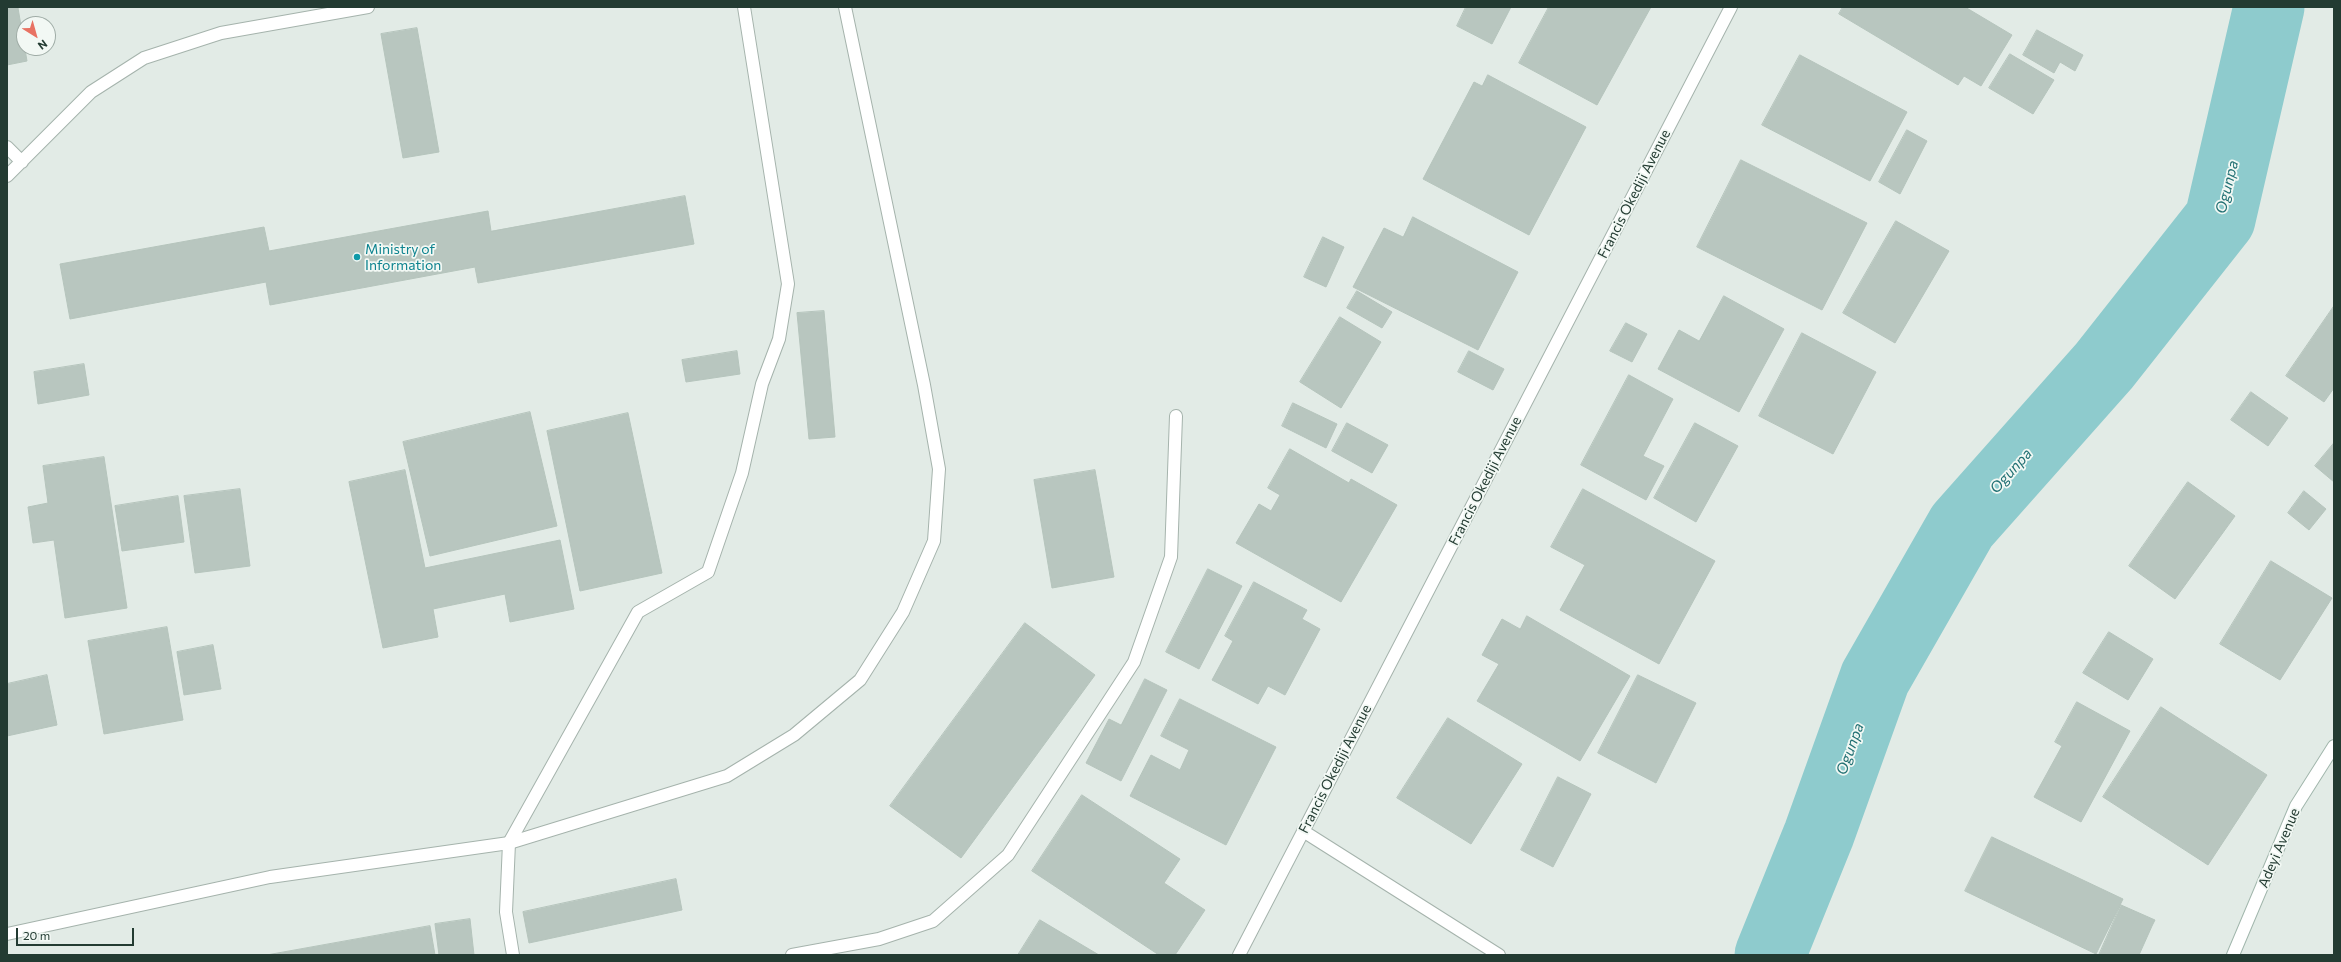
<!DOCTYPE html>
<style>
body{margin:0}
#map{position:relative;width:2341px;height:962px;overflow:hidden;background:#e2ebe6;font-family:Commissioner,sans-serif}
canvas{display:block}
.frame{position:absolute;inset:0;border:8px solid #233b32;pointer-events:none}
.north{position:absolute;left:16px;top:16px;width:40px;height:40px;box-sizing:border-box;background:#f2f8f4;border:1px solid #9faca6;border-radius:50%;rotate:143deg;font-size:11px;font-weight:700;line-height:16px;text-align:center;color:#233b32}
.north::after{content:'';display:block;margin:auto;width:14px;height:18px;background:#e87263;clip-path:polygon(50% 0,100% 100%,50% 72%,0 100%)}
.scale{position:absolute;left:16px;top:928px;width:118px;height:18px;box-sizing:border-box;border:2px solid #233b32;border-top:0;padding-left:5px;font-size:12px;line-height:14px;white-space:nowrap;color:#233b32;-webkit-text-stroke:3px #f2f8f4;paint-order:stroke}
</style>
<div id="map">
<canvas width="2341" height="962"></canvas>
<div class="frame"></div>
<div class="north">N</div>
<div class="scale">20 m</div>
</div>
<script>
const context = document.querySelector('canvas').getContext('2d');
context.lineJoin = 'round';
function trace(path, color, width, dash) { context.strokeStyle = color; context.lineWidth = width; context.lineCap = dash ? 'butt' : 'round'; context.setLineDash(dash || []); context.stroke(path); }
function fill(path, color) { context.fillStyle = color; context.fill(path, 'evenodd'); }
function write(font, color, halo, rows, align = 'center') {
  context.font = font + ' Commissioner,sans-serif'; context.lineWidth = 3.5; context.setLineDash([]); context.textBaseline = 'middle'; context.strokeStyle = halo; context.fillStyle = color; for (const [text, x, y, turn = 0] of rows) {
    context.save(); context.translate(x, y); context.rotate((+turn || 0) * Math.PI / 180); context.textAlign = isNaN(turn) ? turn : align; if (halo) context.strokeText(text, 0, 0); context.fillText(text, 0, 0); context.restore();
  }
}
trace(new Path2D(`
 M1770,955L1819,834L1875,678L1962,526L2104,366L2220,219L2269,7`), '#8ecbcd', 71);
const building = new Path2D(`
 M7,7H21L18,8L27,61L7,65Z
 M1466,7H1511L1492,44L1457,26Z
 M1549,7H1651L1597,105L1519,63Z
 M1843,7H1965L2012,35L1981,86L1964,76L1958,85L1839,14Z
 M417,28L439,152L403,158L381,34Z
 M2037,30L2083,55L2075,71L2060,62L2054,73L2023,55Z
 M2010,54L2054,80L2033,114L1989,88Z
 M1800,55L1907,112L1870,181L1762,125Z
 M1488,75L1586,127L1529,235L1423,179L1474,82L1482,86Z
 M1907,130L1927,141L1900,194L1879,182Z
 M1741,160L1867,223L1822,310L1697,247Z
 M685,196L694,244L478,283L475,267L270,305L266,282L70,319L60,264L264,227L269,251L488,211L491,231Z
 M1413,217L1518,272L1478,350L1353,287L1384,228L1403,237Z
 M1896,221L1949,251L1895,343L1843,313Z
 M1323,237L1344,247L1326,287L1304,277Z
 M1357,291L1392,312L1382,328L1347,308Z
 M1724,296L1784,329L1739,412L1658,369L1679,330L1699,341Z
 M2334,306V388L2324,402L2286,376Z
 M824,311L835,437L809,439L797,313Z
 M1340,317L1381,342L1341,408L1300,382Z
 M1626,323L1647,334L1632,362L1610,351Z
 M1802,333L1876,372L1833,454L1759,416Z
 M737,351L740,374L686,382L682,360Z
 M1469,351L1504,369L1493,390L1458,372Z
 M84,364L89,395L38,404L34,372Z
 M1629,375L1673,399L1643,456L1664,466L1646,500L1581,465Z
 M2251,392L2288,418L2268,446L2231,420Z
 M1293,403L1337,424L1326,448L1282,426Z
 M530,412L557,526L430,556L403,442Z
 M628,413L662,573L580,591L547,431Z
 M1347,423L1388,445L1372,473L1332,451Z
 M1695,423L1738,446L1696,522L1654,498Z
 M2334,443V482L2315,466Z
 M1290,449L1349,483L1351,479L1397,505L1341,602L1236,543L1259,504L1271,511L1280,495L1268,488Z
 M104,457L127,608L65,618L54,540L33,543L28,507L48,503L43,466Z
 M405,470L425,568L560,540L574,609L510,622L505,594L433,609L438,637L383,648L349,482Z
 M1095,470L1114,577L1052,588L1034,480Z
 M2188,482L2235,516L2175,599L2129,566Z
 M240,489L250,566L195,573L184,496Z
 M1583,489L1715,561L1659,664L1560,610L1585,565L1551,547Z
 M2304,491L2326,509L2309,530L2288,513Z
 M178,496L184,542L122,551L115,506Z
 M2271,561L2332,598L2280,680L2220,644Z
 M1208,569L1242,586L1199,669L1166,652Z
 M1254,582L1307,610L1302,619L1320,629L1285,695L1268,686L1258,704L1212,680L1233,641L1225,636Z
 M1527,616L1630,676L1580,761L1477,701L1499,664L1482,655L1502,619L1520,629Z
 M1025,623L1095,675L961,858L890,806Z
 M167,627L183,720L104,734L88,641Z
 M2109,632L2153,659L2128,700L2083,673Z
 M213,645L221,689L184,695L177,652Z
 M47,675L57,725L7,736V684Z
 M1638,675L1696,703L1656,783L1598,753Z
 M1145,679L1167,690L1121,781L1086,763L1109,719L1121,725Z
 M1180,699L1276,747L1226,845L1130,796L1151,755L1180,770L1189,750L1161,736Z
 M2077,702L2130,731L2081,822L2034,797L2062,746L2055,742Z
 M2161,707L2267,775L2208,865L2103,797Z
 M1448,718L1522,764L1471,844L1397,798Z
 M1558,777L1591,794L1553,867L1521,850Z
 M1082,795L1180,859L1164,883L1205,910L1175,955H1159L1032,871Z
 M1992,837L2123,899L2096,954L1965,891Z
 M676,879L682,910L529,943L523,912Z
 M2121,905L2155,920L2152,926L2139,955H2099Z
 M470,919L474,955H439L435,924Z
 M1040,920L1099,955H1018Z
 M430,926L435,955H267Z`);
fill(building, '#b8c6bf');
trace(building, '#b5c4bc', 1);
const lane = new Path2D(`
 M7,147L22,162
 M7,176L91,92L144,58L221,33L368,7
 M513,955L506,912L509,843L638,612L708,572L742,473L762,384L779,339L788,284L744,7
 M792,955L879,939L933,921L1008,855L1134,662L1171,557L1176,416`);
const street = new Path2D(`
 M1303,831L1499,955
 M7,934L270,877L509,843L727,776L794,735L860,680L903,612L934,541L939,469L924,385L845,7
 M1239,955L1731,7`);
const secondary = new Path2D(`
 M2233,955L2296,806L2334,746`);
trace(lane, '#a5b3ac', 14);
trace(street, '#a5b3ac', 14);
trace(secondary, '#a1b6ac', 14);
trace(lane, '#fff', 12);
trace(street, '#fff', 12);
trace(secondary, '#fff', 12);
for (const [x, y, r, color] of [
 [357,257,4,"#0f9aa8"]
]) { const dot = new Path2D(); dot.arc(x, y, r, 0, 2 * Math.PI); context.fillStyle = color; context.fill(dot); trace(dot, '#f2f8f4', 1.5); }
write('14px', '#233b32', '#f2f8f4', [
 ["Francis Okediji Avenue",1634,194,-63],
 ["Francis Okediji Avenue",1485,481,-63],
 ["Francis Okediji Avenue",1335,769,-63],
 ["Adeyi Avenue",2279,848,-67]
]);
write('14px', '#0d838f', '#f2f8f4', [
 ["Ministry of",365,249],
 ["Information",365,265]
], 'left');
write('italic 15px', '#217073', '#f2f8f4', [
 ["Ogunpa",2227,187,-76],
 ["Ogunpa",2011,471,-48],
 ["Ogunpa",1850,749,-70]
]);
</script>
